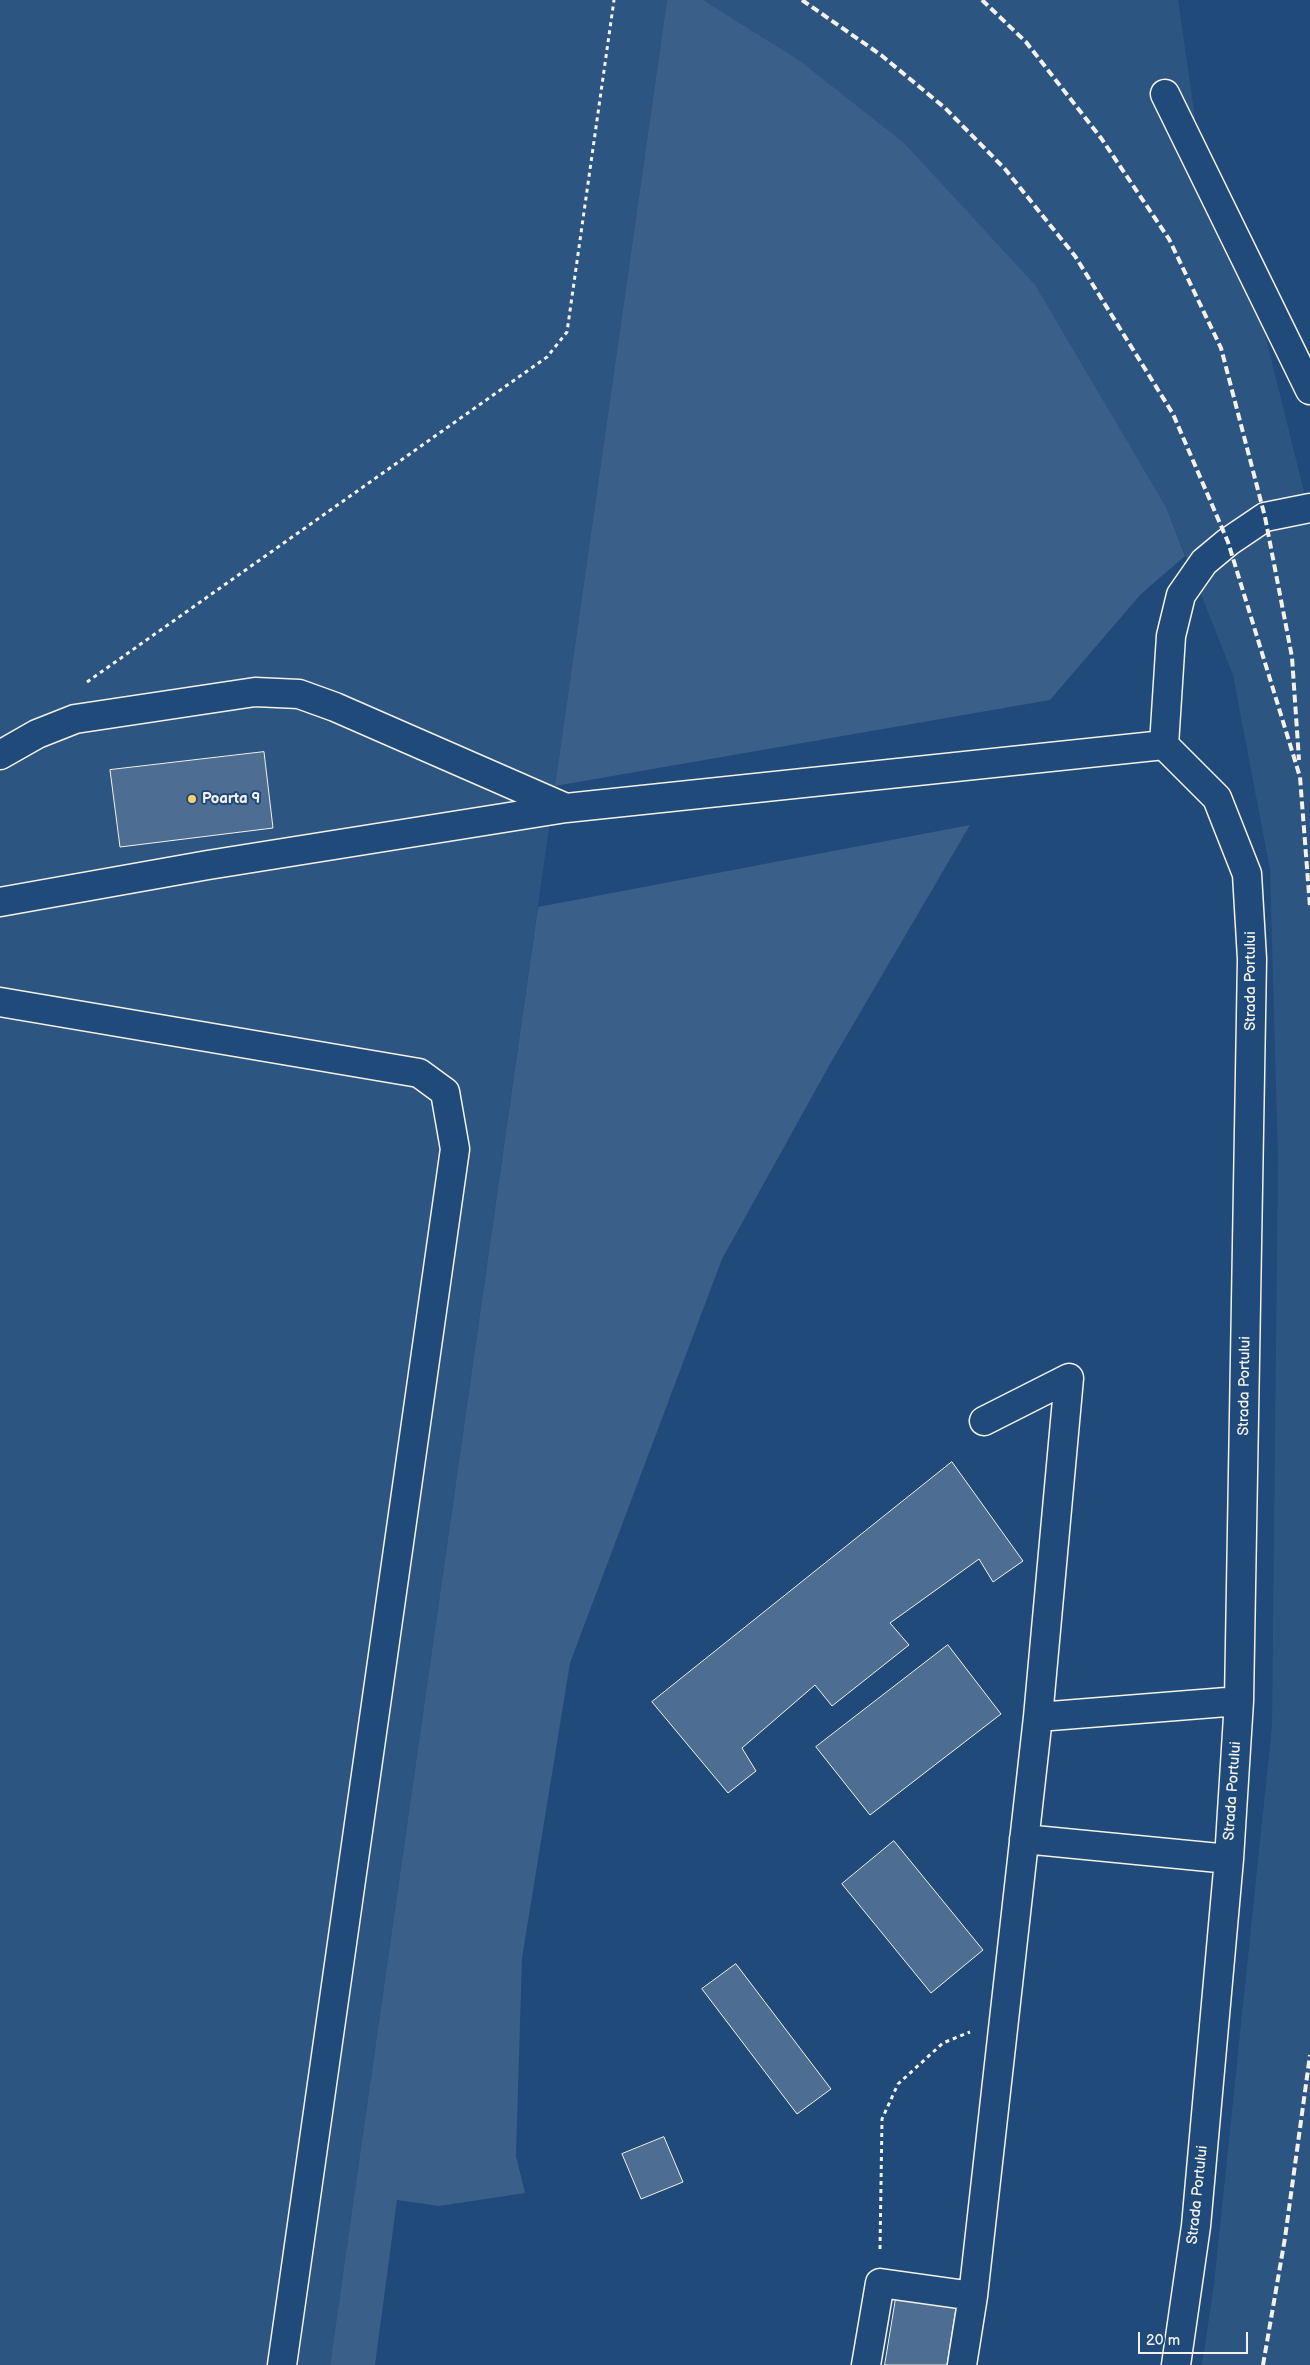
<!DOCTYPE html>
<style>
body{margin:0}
#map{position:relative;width:1310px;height:2365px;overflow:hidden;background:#1f4a7a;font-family:"Balsamiq Sans",sans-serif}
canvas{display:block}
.scale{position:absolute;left:1138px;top:2332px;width:110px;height:22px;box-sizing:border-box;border:2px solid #f4f1e8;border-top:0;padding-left:6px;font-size:15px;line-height:18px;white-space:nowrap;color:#f4f1e8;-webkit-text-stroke:4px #1f4a7a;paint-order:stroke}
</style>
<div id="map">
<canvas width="1310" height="2365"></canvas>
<div class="scale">20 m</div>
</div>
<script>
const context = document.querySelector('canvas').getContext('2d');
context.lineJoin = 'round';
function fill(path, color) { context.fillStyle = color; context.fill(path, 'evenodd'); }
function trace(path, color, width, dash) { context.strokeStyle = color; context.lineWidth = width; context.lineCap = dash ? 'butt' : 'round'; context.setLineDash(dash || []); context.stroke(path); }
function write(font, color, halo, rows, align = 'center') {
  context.font = font + ' "Balsamiq Sans",sans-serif'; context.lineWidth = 4; context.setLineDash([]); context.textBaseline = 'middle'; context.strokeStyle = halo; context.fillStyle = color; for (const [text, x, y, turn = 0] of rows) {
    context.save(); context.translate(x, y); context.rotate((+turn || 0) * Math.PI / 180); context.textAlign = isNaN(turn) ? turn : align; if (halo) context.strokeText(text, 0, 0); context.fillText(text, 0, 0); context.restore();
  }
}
fill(new Path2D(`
 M0,0H667L330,2365H0Z
 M703,0H1178L1209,214L1262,322L1310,516V2365H1202L1214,2284L1272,1726L1278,1158L1270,870L1233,675L1167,509Z`), '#2d5581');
fill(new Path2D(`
 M667,0H703L800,61L904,143L1035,285L1167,509L1185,556L1141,594L1050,700L555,786Z
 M970,825L830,1064L722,1259L570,1663L522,1958L516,2156L525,2193L439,2206L397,2200L375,2365H330L538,907Z`), '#3a5f88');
const building = new Path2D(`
 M264,752L273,828L120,847L110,770Z
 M952,1462L1023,1561L993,1582L979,1559L890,1623L909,1645L832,1706L815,1685L742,1748L756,1771L728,1793L652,1702Z
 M948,1645L1001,1714L870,1815L816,1747Z
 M894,1841L983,1950L931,1993L842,1884Z
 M736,1964L831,2089L797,2114L702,1989Z
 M664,2137L683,2182L641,2199L622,2154Z
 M897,2292L957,2302L947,2365H885Z`);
fill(building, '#4d6e92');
trace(building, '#f4f1e8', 1);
const minor = new Path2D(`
 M1165,94L1310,390
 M0,755L37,734L75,719L255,692L299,694L335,707L566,808
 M0,902L208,865L566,808L1164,745
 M0,1002L419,1073L445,1092L455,1149L282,2365
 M984,1421L1069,1378L1038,1717L1239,1701
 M1024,1839L1229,1859
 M866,2365L880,2283L973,2296
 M962,2365L973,2296L1038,1717
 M1176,2365L1196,2226L1229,1859L1239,1701L1252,959L1247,874L1217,798L1164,745L1171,636L1181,595L1204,562L1228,542L1265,517L1310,508`);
trace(minor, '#f4f1e8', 31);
trace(new Path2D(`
 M87,682L547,357L567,332L614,0
 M880,2249L882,2119L898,2084L943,2043L970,2032`), '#f4f1e8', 3, [4, 4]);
trace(minor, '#1f4a7a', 28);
trace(new Path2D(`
 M802,0L881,55L945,108L1005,169L1075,256L1173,414L1228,542L1300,777L1310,907
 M982,0L1026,42L1101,138L1169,239L1221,348L1265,517L1292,657L1299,760
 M1263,2365L1285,2238L1310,2055`), '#f4f1e8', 4, [8, 4]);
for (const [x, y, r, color] of [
 [192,799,5,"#ffd166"]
]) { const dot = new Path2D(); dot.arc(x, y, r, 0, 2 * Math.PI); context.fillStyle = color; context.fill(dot); trace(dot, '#1f4a7a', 2); }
write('bold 15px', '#f4f1e8', '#1f4a7a', [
 ["Poarta 9",202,799]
], 'left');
write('15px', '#f4f1e8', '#1f4a7a', [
 ["Strada Portului",1251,981,-90],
 ["Strada Portului",1245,1386,-89],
 ["Strada Portului",1233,1791,-86],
 ["Strada Portului",1198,2195,-84]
]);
</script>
